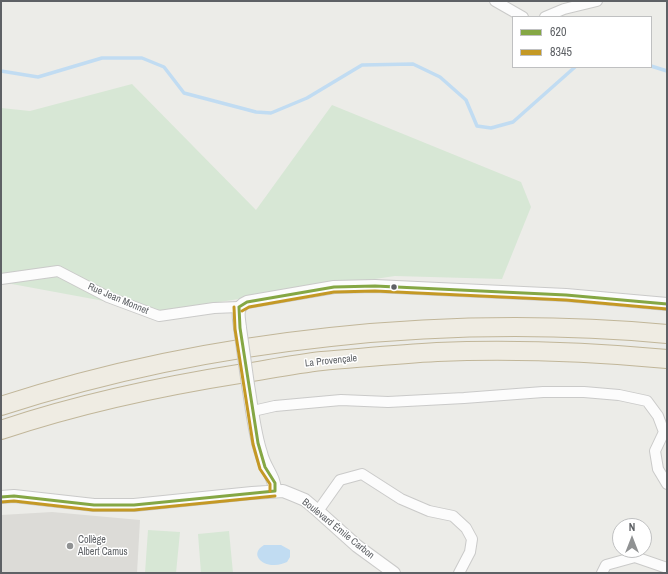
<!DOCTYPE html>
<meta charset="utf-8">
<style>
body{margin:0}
#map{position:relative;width:668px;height:574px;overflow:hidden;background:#ecece8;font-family:"Archivo Narrow",sans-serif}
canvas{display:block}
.frame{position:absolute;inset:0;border:2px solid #5e6165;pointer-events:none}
.legend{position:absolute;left:512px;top:16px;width:140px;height:52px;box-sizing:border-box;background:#fff;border:1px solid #bfc0c1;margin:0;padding:5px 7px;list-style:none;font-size:12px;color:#5e6165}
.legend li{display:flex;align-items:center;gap:8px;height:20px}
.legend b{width:20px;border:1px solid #bfc0c1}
.north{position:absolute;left:612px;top:518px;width:40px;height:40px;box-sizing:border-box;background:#fff;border:1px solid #bfc0c1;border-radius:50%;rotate:0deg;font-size:11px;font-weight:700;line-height:16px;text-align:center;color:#5e6165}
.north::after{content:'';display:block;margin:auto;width:14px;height:18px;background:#909293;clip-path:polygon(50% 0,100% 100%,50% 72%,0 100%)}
</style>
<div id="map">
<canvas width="668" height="574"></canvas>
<div class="frame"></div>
<ul class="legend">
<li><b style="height:5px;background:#85a744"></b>620</li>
<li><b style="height:5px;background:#c49925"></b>8345</li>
</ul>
<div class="north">N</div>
</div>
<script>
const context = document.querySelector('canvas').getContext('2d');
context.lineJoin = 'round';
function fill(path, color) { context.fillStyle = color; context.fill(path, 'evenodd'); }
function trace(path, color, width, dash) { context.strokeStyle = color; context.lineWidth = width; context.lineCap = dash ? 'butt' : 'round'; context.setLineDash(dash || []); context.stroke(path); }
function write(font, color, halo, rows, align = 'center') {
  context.font = font + ' "Archivo Narrow",sans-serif'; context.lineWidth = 3; context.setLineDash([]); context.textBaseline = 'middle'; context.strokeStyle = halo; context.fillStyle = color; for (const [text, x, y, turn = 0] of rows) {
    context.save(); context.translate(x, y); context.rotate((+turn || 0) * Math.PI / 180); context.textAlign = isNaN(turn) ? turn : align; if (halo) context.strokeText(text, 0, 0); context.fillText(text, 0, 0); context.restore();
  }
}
fill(new Path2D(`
 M52,512L140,520L137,573H1V515Z`), '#dcdbd7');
fill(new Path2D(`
 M132,84L256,210L332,105L521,182L531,207L502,279L395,276L158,311L1,282V108L30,111Z
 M148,530L180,532L176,573H145Z
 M229,531L233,573H201L198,534Z`), '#d7e7d5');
fill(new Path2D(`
 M264,545H281L290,550V557L287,562C284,563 279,565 275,565C262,566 249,554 264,545Z`), '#c1dcf2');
trace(new Path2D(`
 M651,66L667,71
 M1,71L38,77L102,58H142L164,67L184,93L256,112L271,113L307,98L362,65L413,64L440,77L466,100L477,126L491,128L513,122L575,67`), '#c1dcf2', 3.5);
const minor = new Path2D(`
 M495,1L523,17
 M545,17L564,9L597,1
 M1,279L58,271L108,297L159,316L214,308L239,307
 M253,411L275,406L341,400L388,402L464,398L543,392H584L619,395L647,401L658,416L664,432L655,451L658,469L667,484
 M318,511L340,480L362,474L401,499L429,511L453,516L466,528L472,539L470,552L459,573
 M602,573L606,565L635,557L667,568`);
const tertiary = new Path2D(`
 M240,328C239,317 235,307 247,302L334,287L375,286L566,295L667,304
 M248,385C252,408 254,432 261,453C264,467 275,477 275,491
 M1,497L14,496L94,505H134L252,493L283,491L293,495L305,500L318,511L357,546L394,573`);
const motorway = new Path2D(`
 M1,406C210,338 448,314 667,334
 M1,430C81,403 162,386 245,373C270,369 296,364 322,361C360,358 399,354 437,352C513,349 591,352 667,359`);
trace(minor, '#cacac9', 12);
trace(tertiary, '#cacac9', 14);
trace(motorway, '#c1b699', 20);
trace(minor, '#fcfcfc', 10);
trace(tertiary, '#fcfcfc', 12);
trace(motorway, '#efece3', 18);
const tertiaryBridge = new Path2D(`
 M240,328L248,385`);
trace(tertiaryBridge, '#cacac9', 14, []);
trace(tertiaryBridge, '#fcfcfc', 12);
trace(new Path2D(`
 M239,307L247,302L334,287L375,286L566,295L667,304
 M239,307L240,328L258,443L265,467L275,483V491
 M1,497L14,496L94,505H134L275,491`), '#85a744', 3);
trace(new Path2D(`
 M234,307L235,329L253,444L260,469L270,484V491
 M242,311L249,307L334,292L375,291L566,300L667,309
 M1,502L14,501L93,510H134L275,496`), '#c49925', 3);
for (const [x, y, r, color] of [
 [394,287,3.5,"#5e6165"],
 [70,546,4,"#909293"]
]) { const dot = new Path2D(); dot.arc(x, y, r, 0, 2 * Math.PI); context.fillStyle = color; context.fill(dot); trace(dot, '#fff', 1.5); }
write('10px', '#5e6165', '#fff', [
 ["Rue Jean Monnet",118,299,23],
 ["La Provençale",331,361,-6],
 ["Boulevard Émile Carbon",338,529,39]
]);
write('10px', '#5e6165', '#fff', [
 ["Collège",78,540],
 ["Albert Camus",78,552]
], 'left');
</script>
